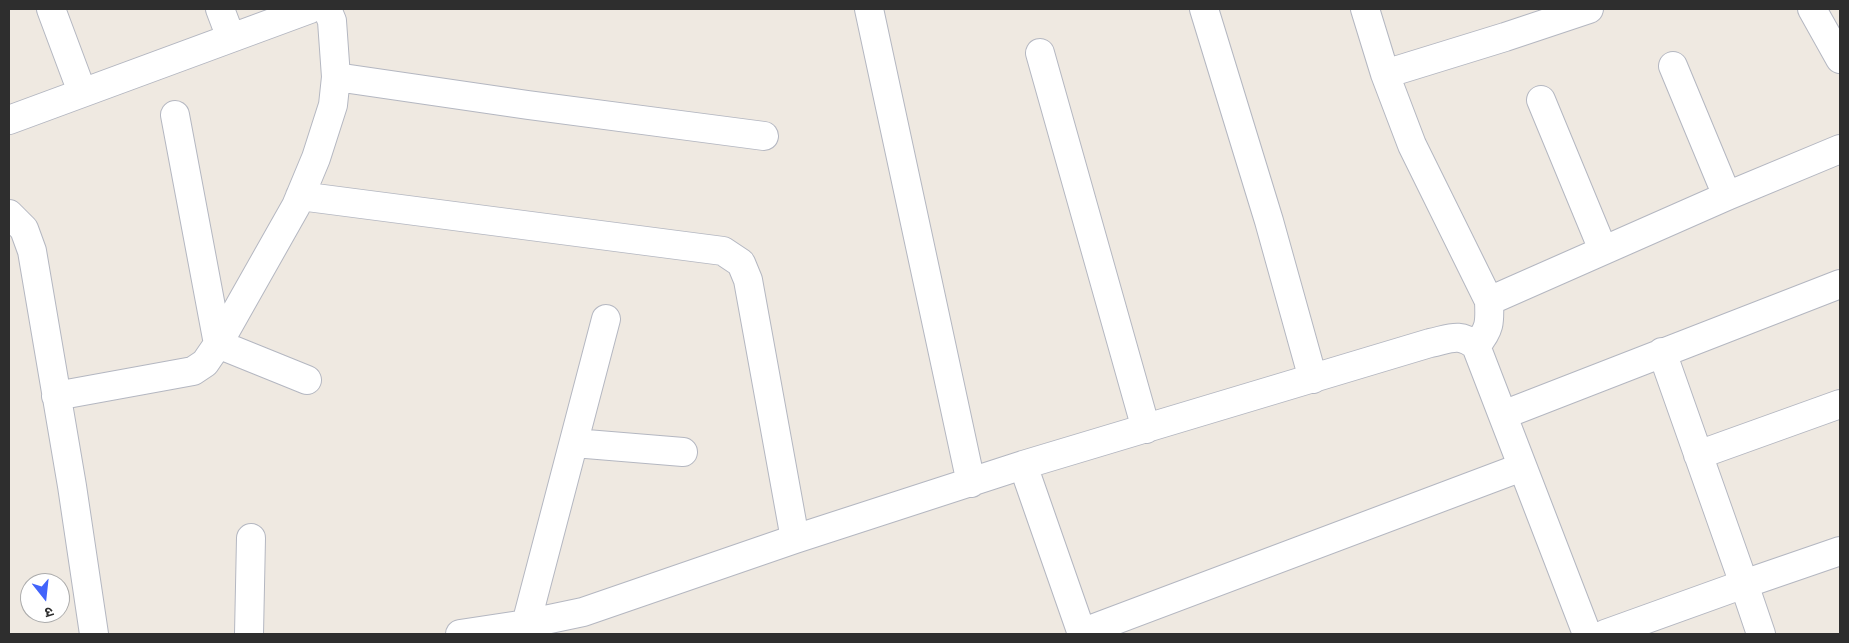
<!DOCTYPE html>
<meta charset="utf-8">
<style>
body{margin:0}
#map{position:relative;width:1849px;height:643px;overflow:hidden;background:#efe9e1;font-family:Signika,"Noto Sans Devanagari",sans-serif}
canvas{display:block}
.frame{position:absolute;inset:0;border:10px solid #2e2e2e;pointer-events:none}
.north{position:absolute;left:20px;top:573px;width:50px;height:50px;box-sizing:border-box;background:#fff;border:1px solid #ababab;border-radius:50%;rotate:164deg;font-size:14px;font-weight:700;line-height:20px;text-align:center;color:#2e2e2e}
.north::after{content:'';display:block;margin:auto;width:18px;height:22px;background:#4264fb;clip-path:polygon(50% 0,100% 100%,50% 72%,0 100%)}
</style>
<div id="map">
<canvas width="1849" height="643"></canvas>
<div class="frame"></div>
<div class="north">उ</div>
</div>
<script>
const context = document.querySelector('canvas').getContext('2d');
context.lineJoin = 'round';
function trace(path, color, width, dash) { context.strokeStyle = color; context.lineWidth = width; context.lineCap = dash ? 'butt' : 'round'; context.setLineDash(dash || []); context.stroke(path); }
const minor = new Path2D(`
 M51,9L82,92
 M220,9L231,38
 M869,9L971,483
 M1204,9L1269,221L1313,379
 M1365,9L1385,74L1412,145L1489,301C1490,323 1490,329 1476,346
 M1812,9L1840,59
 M1040,53L1146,429
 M1673,66L1727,196
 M1385,74L1505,37L1589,9
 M336,77L528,105L764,136
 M1541,100L1603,250
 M175,115L218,344L307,380
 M9,120L310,9
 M300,196L723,251L741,263L748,280L795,539
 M9,214L24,229L32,251L72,486L94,634
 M1489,301L1727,196L1840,149
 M56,396L193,371L205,363L218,344L296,206L316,158L333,105L336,77L332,21L327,9
 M1503,415L1840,284
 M574,443L683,452
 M1698,455L1840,404
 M1023,465L1082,634
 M526,624L606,319
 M1081,633L1522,467
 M249,634L251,538
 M460,634L526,624L583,612L795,539L1023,465L1430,343C1450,339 1459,332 1476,346L1587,634
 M1605,634L1744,584L1662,352
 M1761,634L1744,584L1840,551`);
trace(minor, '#b4b7c1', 30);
trace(minor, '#fff', 28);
</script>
